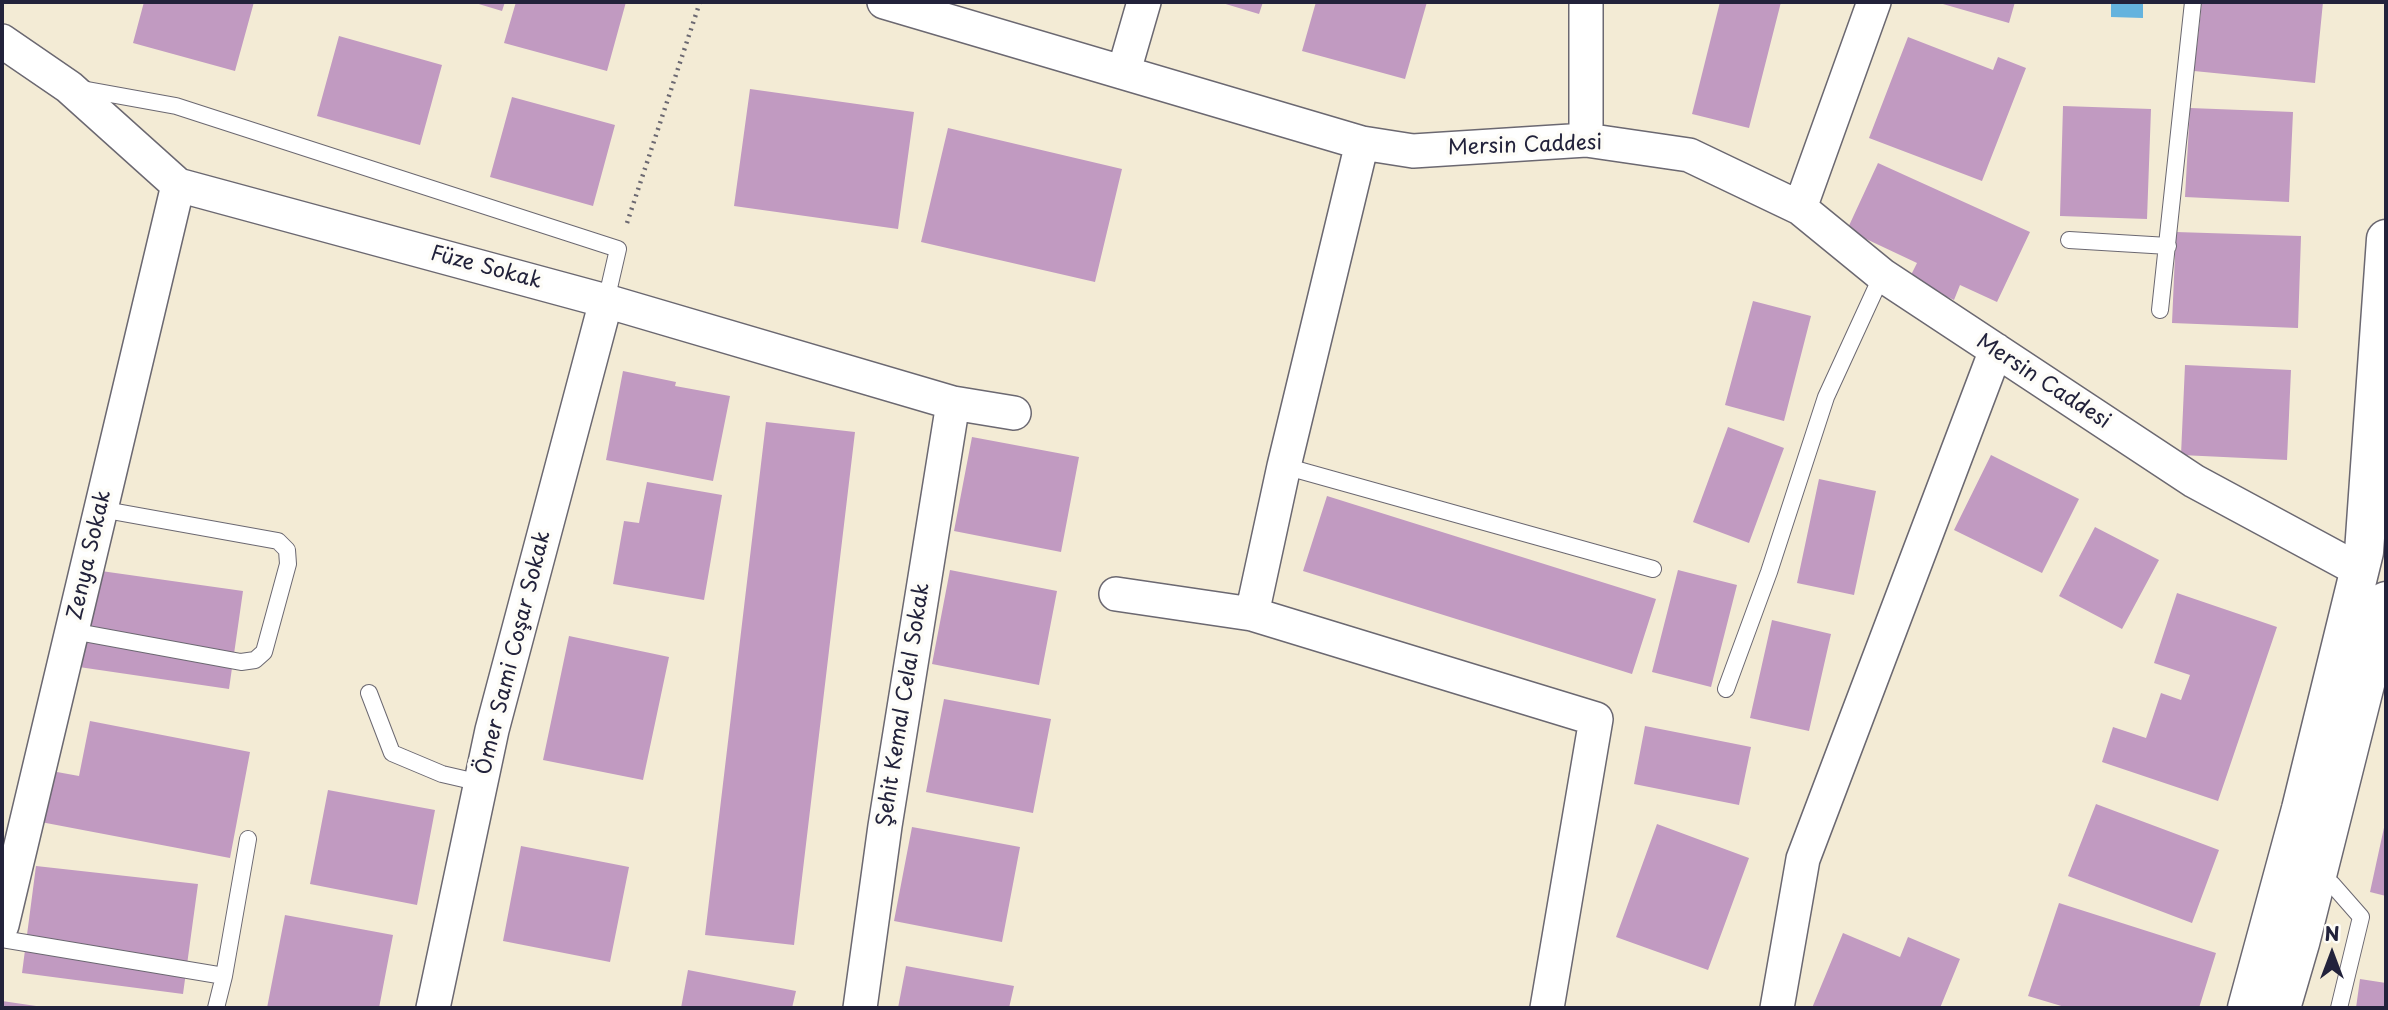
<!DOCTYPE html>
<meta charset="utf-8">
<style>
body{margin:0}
#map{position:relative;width:2388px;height:1010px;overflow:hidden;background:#f3ebd5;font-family:"Playpen Sans",sans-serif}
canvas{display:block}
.frame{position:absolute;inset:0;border:4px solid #22223b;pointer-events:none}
.north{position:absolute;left:2297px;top:919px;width:70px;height:70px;-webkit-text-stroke:5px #fdfcf7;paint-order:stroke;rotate:0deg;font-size:19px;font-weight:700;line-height:28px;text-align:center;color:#22223b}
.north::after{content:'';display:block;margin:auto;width:24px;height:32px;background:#22223b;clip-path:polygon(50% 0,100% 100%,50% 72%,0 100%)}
</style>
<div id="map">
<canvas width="2388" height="1010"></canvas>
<div class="frame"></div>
<div class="north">N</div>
</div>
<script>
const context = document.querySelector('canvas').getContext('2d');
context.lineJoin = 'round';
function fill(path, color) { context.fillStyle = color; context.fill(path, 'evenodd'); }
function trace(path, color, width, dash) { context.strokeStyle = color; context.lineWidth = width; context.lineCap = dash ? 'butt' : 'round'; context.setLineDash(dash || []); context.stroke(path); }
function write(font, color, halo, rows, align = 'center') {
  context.font = font + ' "Playpen Sans",sans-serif'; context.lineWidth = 7; context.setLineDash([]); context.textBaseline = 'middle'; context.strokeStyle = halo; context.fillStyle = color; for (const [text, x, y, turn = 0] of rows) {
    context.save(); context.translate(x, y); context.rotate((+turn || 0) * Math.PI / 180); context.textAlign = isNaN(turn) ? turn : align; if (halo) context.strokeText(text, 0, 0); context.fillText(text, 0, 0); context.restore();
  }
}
fill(new Path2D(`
 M2111,2H2143V18L2111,17Z`), '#64b3de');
fill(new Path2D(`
 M144,2H254L235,71L133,43Z
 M472,2H505L502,11Z
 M516,2H626L607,71L504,43Z
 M1219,2H1263L1259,14Z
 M1316,2H1427L1405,79L1302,51Z
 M1720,2H1781L1749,128L1692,114Z
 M1936,2H2015L2009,23Z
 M2202,2H2323L2315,83L2194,71Z
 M339,36L442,65L420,145L317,116Z
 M1908,37L1993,70L1998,57L2026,68L1982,181L1869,138Z
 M750,89L914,112L898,229L734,206Z
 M512,97L615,125L593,206L490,177Z
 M2063,106L2151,109L2147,219L2060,216Z
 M2190,108L2293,112L2289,202L2185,197Z
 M948,128L1122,169L1095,282L921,242Z
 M1878,163L2030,232L1997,302L1960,285L1954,300L1909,279L1917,263L1847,230Z
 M2176,232L2301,236L2298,328L2172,323Z
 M1753,301L1811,316L1784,421L1725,405Z
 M2185,365L2291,370L2287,460L2181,455Z
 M623,371L676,382L675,386L730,396L713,481L606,460Z
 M766,422L855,432L794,945L705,935Z
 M1728,427L1784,448L1749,543L1693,522Z
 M972,437L1079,457L1061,552L954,531Z
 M1991,455L2079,499L2042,573L1954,530Z
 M1819,479L1876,491L1854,595L1797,583Z
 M647,482L722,495L704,600L613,584L624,521L639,523Z
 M1327,496L1656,599L1632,674L1303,571Z
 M2095,527L2159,560L2122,629L2059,596Z
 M94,570L243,591L229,689L79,667Z
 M950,570L1057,591L1039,685L932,664Z
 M1678,570L1737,585L1711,687L1652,672Z
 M2177,593L2277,627L2218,801L2102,762L2113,727L2146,738L2161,693L2181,700L2190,675L2154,663Z
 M1772,620L1831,634L1809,731L1750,718Z
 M569,636L669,657L643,780L543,760Z
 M944,699L1051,719L1033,813L926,792Z
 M90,721L250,752L230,858L25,819L35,768L79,776Z
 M1645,726L1751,747L1739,805L1634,784Z
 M328,790L435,810L417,905L310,884Z
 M2096,804L2219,850L2192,923L2068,876Z
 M2385,823H2386V896L2370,892Z
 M1657,824L1749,858L1708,970L1616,937Z
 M912,827L1020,847L1002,942L894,921Z
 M521,846L629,867L610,962L503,941Z
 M36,866L198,884L183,994L22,973Z
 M2059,903L2216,953L2199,1008H2068L2028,996Z
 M285,915L393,935L379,1008H267Z
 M1843,933L1900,957L1908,937L1960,959L1940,1008H1812Z
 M906,966L1014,986L1009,1008H898Z
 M688,970L796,991L792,1008H681Z
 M2360,979L2386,983V1008H2356Z
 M2,1001L43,1007V1008H2Z`), '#c19ac1');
const service = new Path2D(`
 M82,89L176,106L618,249L606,301
 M2069,240L2168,246
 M2160,310L2193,2
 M1284,466L1653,569
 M72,631L241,662L255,660L264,652L288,564L287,550L278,541L100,509
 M1726,689L1769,572L1826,397L1882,275
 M369,693L392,753L442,774L481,783
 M2316,878L2332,884L2361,917L2339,1008
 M2,939L224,976
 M216,1008L224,976L248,839`);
const minor = new Path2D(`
 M884,2L1362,143L1413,151L1586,140L1689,155L1800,208L1882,275L2194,481L2359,570
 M2,41L69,87L178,185L606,301L953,403L1014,413
 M1124,71L1144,2
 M1586,140V2
 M1800,208L1874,2
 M1116,594L1252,614L1596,719L1547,1008
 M1252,614L1284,466L1362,143
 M2,925L178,185
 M433,1008L492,730L606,301
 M860,1008L885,826L953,403
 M1777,1008L1803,859L1996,350`);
const tertiary = new Path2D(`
 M2247,1008L2301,809L2364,552L2386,239
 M2281,1008L2300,943L2386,601`);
trace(service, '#6b6871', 18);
trace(minor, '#6b6871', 36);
trace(tertiary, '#6b6871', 41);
trace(new Path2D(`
 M627,223L700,2`), '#6b6871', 4.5, [2, 5]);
trace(service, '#fff', 16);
trace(minor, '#fff', 33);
trace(tertiary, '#fff', 38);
write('21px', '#22223b', '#fdfcf7', [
 ["Mersin Caddesi",1525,146,-2],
 ["Füze Sokak",486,268,15],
 ["Mersin Caddesi",2043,382,33],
 ["Zenya Sokak",90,555,-77],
 ["Ömer Sami Coşar Sokak",514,653,-76],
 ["Şehit Kemal Celal Sokak",904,705,-81]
]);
</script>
